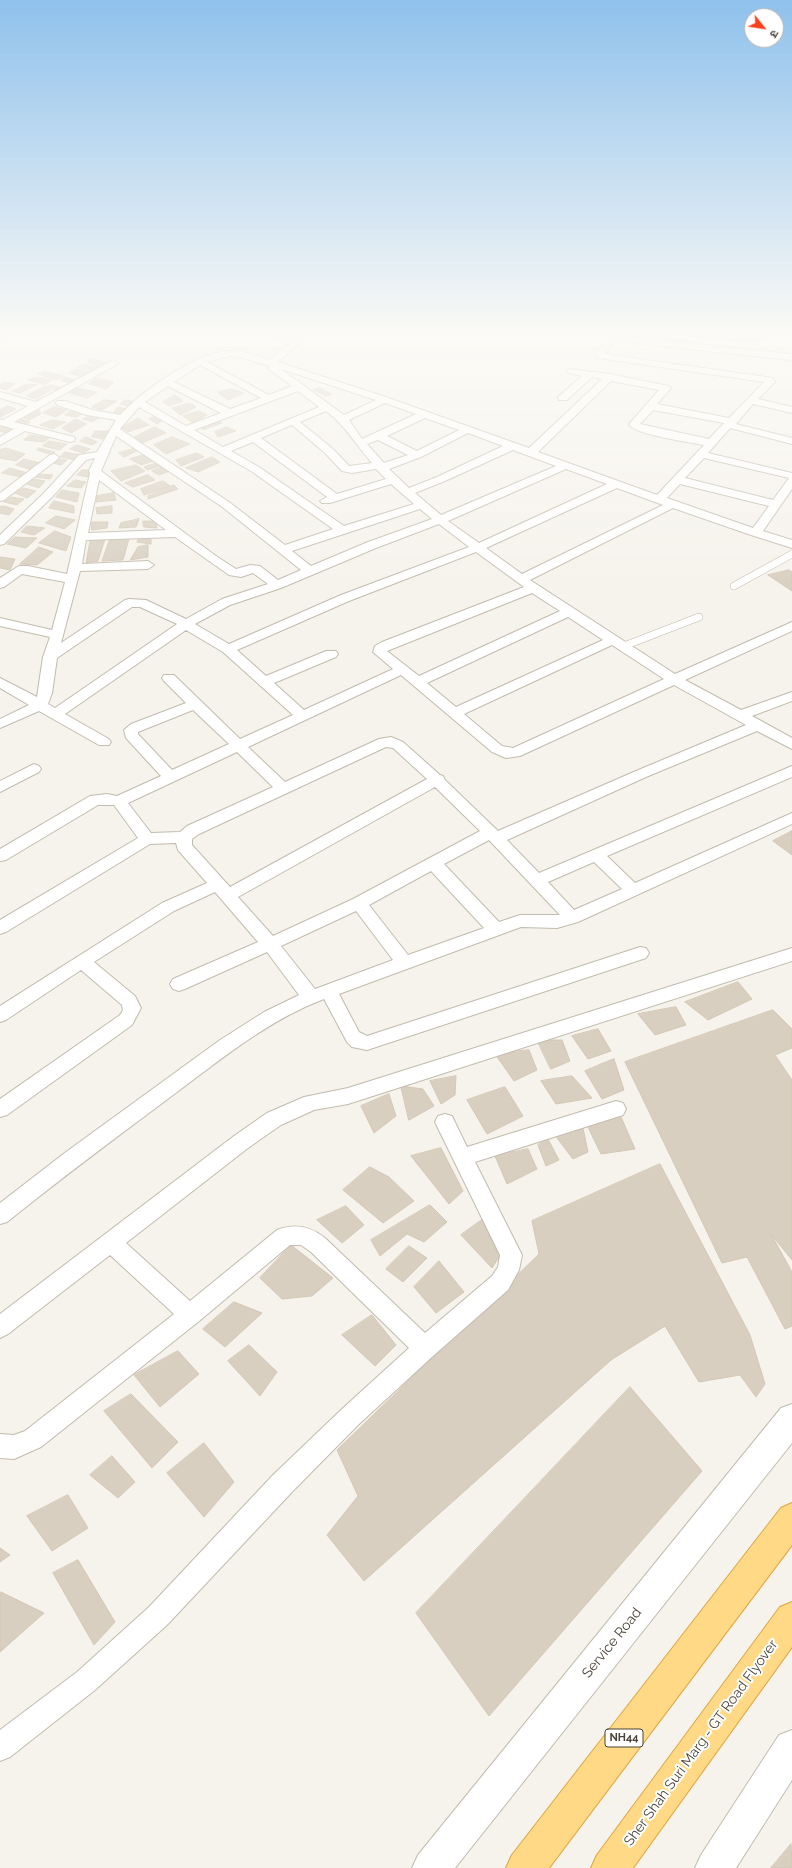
<!DOCTYPE html>
<meta charset="utf-8">
<style>
body{margin:0}
#map{position:relative;width:792px;height:1868px;overflow:hidden;background:#f6f3ec;font-family:Raleway,"Noto Sans Devanagari",sans-serif}
canvas{display:block}
.north{position:absolute;left:744px;top:8px;width:40px;height:40px;box-sizing:border-box;background:#fff;border:1px solid #b7b4b0;border-radius:50%;rotate:120deg;font-size:11px;font-weight:700;line-height:16px;text-align:center;color:#4b4439}
.north::after{content:'';display:block;margin:auto;width:14px;height:18px;background:#fc3f1d;clip-path:polygon(50% 0,100% 100%,50% 72%,0 100%)}
</style>
<div id="map">
<canvas width="792" height="1868"></canvas>
<div class="north">उ</div>
</div>
<script>
const context = document.querySelector('canvas').getContext('2d');
context.lineJoin = 'round';
function fill(path, color) { context.fillStyle = color; context.fill(path, 'evenodd'); }
function trace(path, color, width, dash) { context.strokeStyle = color; context.lineWidth = width; context.lineCap = dash ? 'butt' : 'round'; context.setLineDash(dash || []); context.stroke(path); }
function write(font, color, halo, rows, align = 'center') {
  context.font = font + ' Raleway,sans-serif'; context.lineWidth = 4; context.setLineDash([]); context.textBaseline = 'middle'; context.strokeStyle = halo; context.fillStyle = color; for (const [text, x, y, turn = 0] of rows) {
    context.save(); context.translate(x, y); context.rotate((+turn || 0) * Math.PI / 180); context.textAlign = isNaN(turn) ? turn : align; if (halo) context.strokeText(text, 0, 0); context.fillText(text, 0, 0); context.restore();
  }
}
const building = new Path2D(`
 M91,359L107,363L99,367L87,362Z
 M85,364L98,368L93,371L77,367Z
 M77,369L91,372L83,377L69,373Z
 M45,371L63,376L56,380L38,374Z
 M37,377L52,380L45,385L28,380Z
 M64,377L77,380L71,384L60,380Z
 M96,378L114,382L107,389L89,384Z
 M6,382L15,384L6,390L0,388V385Z
 M28,384L37,385L20,393L12,391Z
 M50,385L63,388L59,391L45,387Z
 M43,387L51,390L36,399L27,396Z
 M77,388L97,392L87,398L66,392Z
 M320,388L332,394L326,396L314,390Z
 M231,389L244,393L228,400L218,392Z
 M175,395L183,401L169,406L163,402Z
 M104,400L117,401L102,410L92,407Z
 M126,400L136,402L130,407L120,404Z
 M190,403L196,407L180,415L172,408Z
 M8,406L16,409L0,417V410Z
 M54,407L67,410L56,417L43,413Z
 M118,407L127,409L121,414L114,412Z
 M39,410L41,414L29,420L24,418Z
 M72,410L82,414L76,417L65,415Z
 M199,411L207,415L193,423L183,416Z
 M90,415L100,417L92,422L83,419Z
 M156,416L163,420L157,424L149,419Z
 M19,418L30,422L26,425L10,422Z
 M138,418L149,425L128,432L122,428Z
 M76,419L87,424L71,433L62,428Z
 M52,420L66,422L53,429L40,425Z
 M216,420L222,423L203,430L201,427Z
 M0,426L14,429L12,435L0,431Z
 M155,427L166,433L142,443L135,437Z
 M226,427L236,431L218,437L215,432Z
 M95,431H109L104,439L92,437Z
 M30,435L49,438L44,442L24,440Z
 M86,437L97,442L92,445L80,441Z
 M172,437L190,444L166,454L154,445Z
 M49,441L67,444L59,450L43,446Z
 M77,445L90,449L84,453L70,449Z
 M6,448L25,454L16,461L0,458V450Z
 M39,448L55,452L52,455L37,450Z
 M136,448L139,450L124,457L119,453Z
 M65,452L80,455L76,460L60,457Z
 M197,453L204,457L181,466L176,460Z
 M147,454L156,460L141,465L130,459Z
 M212,457L220,462L198,472L186,468Z
 M24,459L40,463L32,470L16,465Z
 M59,459L67,460L61,465L53,463Z
 M157,463L161,466L147,470L144,467Z
 M136,465L145,471L121,481L111,471Z
 M163,467L170,471L159,475L152,471Z
 M10,468L27,473L21,477L2,473Z
 M82,470H92L88,477L77,475Z
 M39,474L53,475L50,479L35,477Z
 M148,475L155,480L133,487L125,483Z
 M34,479L45,481L39,488L27,484Z
 M75,480L86,482L81,488L67,486Z
 M163,481L170,486L144,495L141,489Z
 M174,485L178,489L148,499V496Z
 M24,488L36,491L27,498L15,493Z
 M62,490L79,493L77,502L56,497Z
 M114,493L116,500L96,502L97,496Z
 M11,497L24,499L17,505L4,502Z
 M54,501L74,506V513L49,508Z
 M4,506L14,509L9,515L0,513V507Z
 M112,506V513L97,514L96,508Z
 M56,516L75,520L64,529L46,523Z
 M139,519L136,527L119,528L121,523Z
 M143,521H156L157,528L144,527Z
 M92,522H108L107,528L92,530Z
 M27,526L45,528L34,535L21,532Z
 M55,531L71,537L66,551L39,543Z
 M15,537L37,538L26,548L7,544Z
 M140,538H151V544L137,542Z
 M105,539L98,561L86,563L90,541Z
 M129,539L123,560L102,561L109,541Z
 M148,545V557L130,560L138,547Z
 M39,547L53,552L37,565L20,564Z
 M0,557L15,559L10,570L0,568Z
 M789,570L792,572V591L768,575Z
 M792,831V855L773,841Z
 M738,982L752,999L708,1020L685,1002Z
 M676,1007L686,1025L655,1035L638,1014Z
 M773,1010L792,1029V1048L775,1055L792,1080V1260L771,1234L792,1272V1326L785,1329L747,1257L722,1263L625,1062Z
 M598,1029L611,1051L588,1059L572,1036Z
 M537,1040H562L570,1061L551,1069Z
 M529,1050L537,1070L514,1081L495,1054Z
 M614,1059L624,1090L602,1099L585,1071Z
 M456,1076L455,1095L441,1104L430,1081Z
 M572,1076L592,1098L556,1104L541,1081Z
 M401,1086L423,1089L434,1106L409,1120Z
 M505,1087L523,1116L487,1134L467,1100Z
 M389,1094L396,1116L374,1133L361,1106Z
 M621,1117L635,1149L601,1154L588,1127Z
 M583,1128L588,1152L573,1159L557,1138Z
 M548,1139L559,1160L546,1166L538,1145Z
 M441,1148L463,1191L449,1204L411,1156Z
 M528,1149L537,1169L507,1184L495,1156Z
 M660,1164L750,1335L765,1384L756,1397L740,1375L699,1382L665,1326L611,1360L364,1581L327,1535L358,1496L337,1450L539,1254L532,1221Z
 M370,1167L389,1177L414,1201L383,1223L343,1190Z
 M430,1205L447,1222L424,1242L407,1234L380,1256L371,1240Z
 M346,1206L364,1225L342,1243L317,1220Z
 M483,1219L499,1257L492,1268L461,1235Z
 M291,1245L333,1278L312,1296L282,1299L260,1278Z
 M409,1246L427,1258L403,1282L386,1269Z
 M439,1261L464,1292L436,1313L414,1287Z
 M234,1302L262,1313L225,1347L203,1329Z
 M372,1315L396,1345L375,1366L342,1335Z
 M249,1345L277,1372L260,1396L228,1361Z
 M178,1351L199,1374L160,1407L134,1375Z
 M630,1387L702,1471L489,1716L416,1613Z
 M131,1394L178,1442L152,1468L104,1411Z
 M204,1443L234,1482L204,1517L167,1473Z
 M112,1456L135,1482L118,1498L90,1475Z
 M68,1495L88,1528L52,1551L27,1516Z
 M0,1548L10,1555L0,1562Z
 M78,1560L115,1622L94,1645L53,1573Z
 M1,1592L44,1613L0,1652V1593Z
 M791,1844L792,1868H771Z`);
fill(building, '#d8cfc1');
trace(building, '#d3c7b4', 1);
const service = new Path2D(`
 M734,586L792,554
 M624,646L699,617`);
const minor = new Path2D(`
 M269,333H283L297,336L301,333H311L278,362L383,396L529,448L602,379L592,377L567,400H559L558,398L559,396L582,376L569,373L567,371L569,369L610,374L669,386L671,388L657,404L729,418L764,382L598,358L595,354L614,333H622L620,336L792,354V360L616,341L605,354L773,378L775,382L758,399L792,407V413L753,404L736,424L792,438V444L730,428L708,453L792,473V489L763,531L792,540V548L751,535L673,508L530,580L675,674L792,622V631L685,680L741,710L792,692V701L752,716L792,738V749L757,731L646,777L507,840L539,873L792,766V777L607,856L635,883L792,813V824L578,922L557,928L521,927L339,994L359,1032L367,1036L640,947L646,948L649,953L646,958L367,1050L352,1047L347,1042L324,999C271,1019 225,1056 181,1089C122,1133 64,1176 7,1222L0,1224V1203L66,1152L220,1040L264,1012L299,995L267,952L185,989L179,991L173,989L170,984L173,979L258,942L215,892L174,911L94,962L135,996L141,1008L132,1025L7,1115L0,1117V1099L120,1015L123,1010L122,1005L81,970L6,1020L0,1022V1006L162,903L207,883L178,850L176,843L150,844L6,932L0,934V920L138,838L114,805H98L6,860L0,861V849L90,796L107,794L117,796L161,776L126,738L124,730L131,724L186,703L164,681L162,678L164,675H174L240,739L293,715L223,652L186,630L65,714L109,739L111,742L109,745H99L39,711L0,728V719L29,705L0,688V678L37,697L43,657L50,637L0,626V618L52,630L65,582L22,574L4,587L0,588V578L19,566H28L67,574L90,473L89,471L95,458L86,460L52,497L4,544L0,545V535L44,493L79,455L97,452L116,420L87,415L57,405L56,403L57,401H65L93,410L120,415C142,391 199,350 231,351C244,351 257,356 270,360L292,340L270,335ZM230,356L239,357L270,366L268,368L270,370L292,386L269,395L207,362ZM200,365L261,398L230,409L174,382ZM281,369L376,400L344,415ZM611,381L659,390L630,423L629,425C637,435 689,442 704,445L657,495L538,452ZM168,386L221,413L186,426L145,402ZM298,391L319,407L223,447L194,430ZM385,403L416,414L362,439L349,420ZM139,407L251,471L333,529L285,545L229,502L120,429ZM653,410L724,423L709,439L640,424ZM326,411C345,425 356,445 372,463L349,466L333,449L300,422ZM425,418L459,430L417,451L387,436ZM292,425L325,453L342,471L352,473L376,469L386,479L337,494L261,438ZM468,433L503,446L437,477L409,488L389,469L421,457ZM116,436L221,506L301,570L278,580L260,566L250,565L236,569L216,556L101,471ZM378,440L408,455L384,463L367,444ZM253,442L327,497L320,501L322,503H330L391,484L414,504L344,526L259,467L231,451ZM513,450L556,466L441,515L415,493L445,481ZM704,458L789,478L773,500L685,478ZM566,469L607,484L479,543L448,521ZM99,480L166,530L88,533ZM680,484L769,506L753,528L667,498ZM617,488L663,505L522,574L486,548ZM420,509L432,519L368,542L311,566L292,551ZM439,524L469,547L341,595L229,644L195,624L230,605L281,588L376,548ZM175,537L229,575L241,577L253,573L268,584L222,599L186,619L146,600L129,599L125,600L61,643L80,571L148,569L154,565L148,561L82,564L86,540ZM476,552L524,587L382,642L375,646L373,652L393,669L304,710L274,683L336,657L338,654L336,651H326L266,676L237,650L349,601ZM532,593L560,611L419,676L387,651ZM132,607H140L177,624L55,708L48,704L52,693L57,658ZM568,617L603,640L456,707L427,683ZM612,645L664,679L513,748L502,746L464,714ZM401,675L492,752L506,758L520,756L674,685L746,725L636,771L498,831L445,780L443,776L440,775L403,742L391,737L379,739L285,782L248,747ZM193,710L229,744L172,770L138,734V732ZM386,747L393,748L427,779L230,887L192,845V839L199,834ZM237,752L273,787L187,826L180,832L151,833L128,803ZM435,787L480,831L353,899L273,936L238,897ZM489,840L560,915H520L499,922L444,864ZM594,862L622,889L574,910L548,882ZM431,871L484,928L408,955L369,905ZM356,911L393,960L315,989L281,946Z
 M693,333H724L754,335L755,333H763L764,337L755,341L698,336Z
 M113,360L118,363L116,365L14,422L74,437L75,439L74,441L70,442L25,431L0,445V437L14,429L0,425V419L3,420L28,406L0,398V392L36,402Z
 M54,454L59,457L58,459L4,500L0,501V493L50,455Z
 M34,764L39,766L41,769L39,772L0,792V781Z
 M792,948V961L348,1104L314,1110L281,1125L248,1148L126,1243L190,1301L277,1230C295,1223 310,1226 325,1238L425,1333L492,1276L498,1267L500,1255L435,1122L438,1116L445,1114L452,1116L467,1147L616,1101L623,1103L626,1109L623,1115L475,1162L522,1255L519,1270L508,1290L433,1356L358,1425L291,1493L167,1625L95,1690L10,1757L0,1761V1730L77,1672L149,1607L273,1475L342,1409L409,1348L311,1252L301,1245H290L198,1322L41,1447L14,1459L0,1458V1434L14,1435L25,1431L174,1314L110,1255L8,1334L0,1338V1314L234,1136L267,1113L304,1097L348,1088Z`);
const tertiary = new Path2D(`
 M0,333H13L4,341L0,342Z
 M792,1404V1443L455,1868H412L418,1855L781,1408Z
 M792,1730V1780L736,1868H695L701,1855L779,1735Z`);
const trunk = new Path2D(`
 M792,1503V1545L549,1868H506L512,1855L781,1508Z
 M792,1602V1647L633,1868H591L597,1855L780,1607Z`);
trace(service, '#c2bbae', 8);
trace(minor, '#c2bbae', 2);
trace(tertiary, '#c2bbae', 2);
trace(trunk, '#e0a43c', 2);
trace(service, '#fff', 7);
fill(minor, '#fff');
fill(tertiary, '#fff');
fill(trunk, '#ffd985');
const sky = context.createLinearGradient(0, 0, 0, 594);
sky.addColorStop(0, '#8fc1ec');
sky.addColorStop(0.56, '#fbfaf6');
sky.addColorStop(1, '#fbfaf600');
context.fillStyle = sky;
context.fillRect(0, 0, 792, 594);
for (const [x, y, w] of [
 [624,1738,38]
]) { const box = new Path2D(); box.roundRect(x - w / 2, y - 9, w, 18, 3); context.fillStyle = '#fff'; context.fill(box); trace(box, '#4b4439', 1); }
write('bold 11px', '#4b4439', null, [
 ["NH44",624,1738]
]);
write('14px', '#4b4439', '#fff', [
 ["Service Road",612,1643,-51],
 ["Sher Shah Suri Marg - GT Road Flyover",701,1743,-54]
]);
</script>
